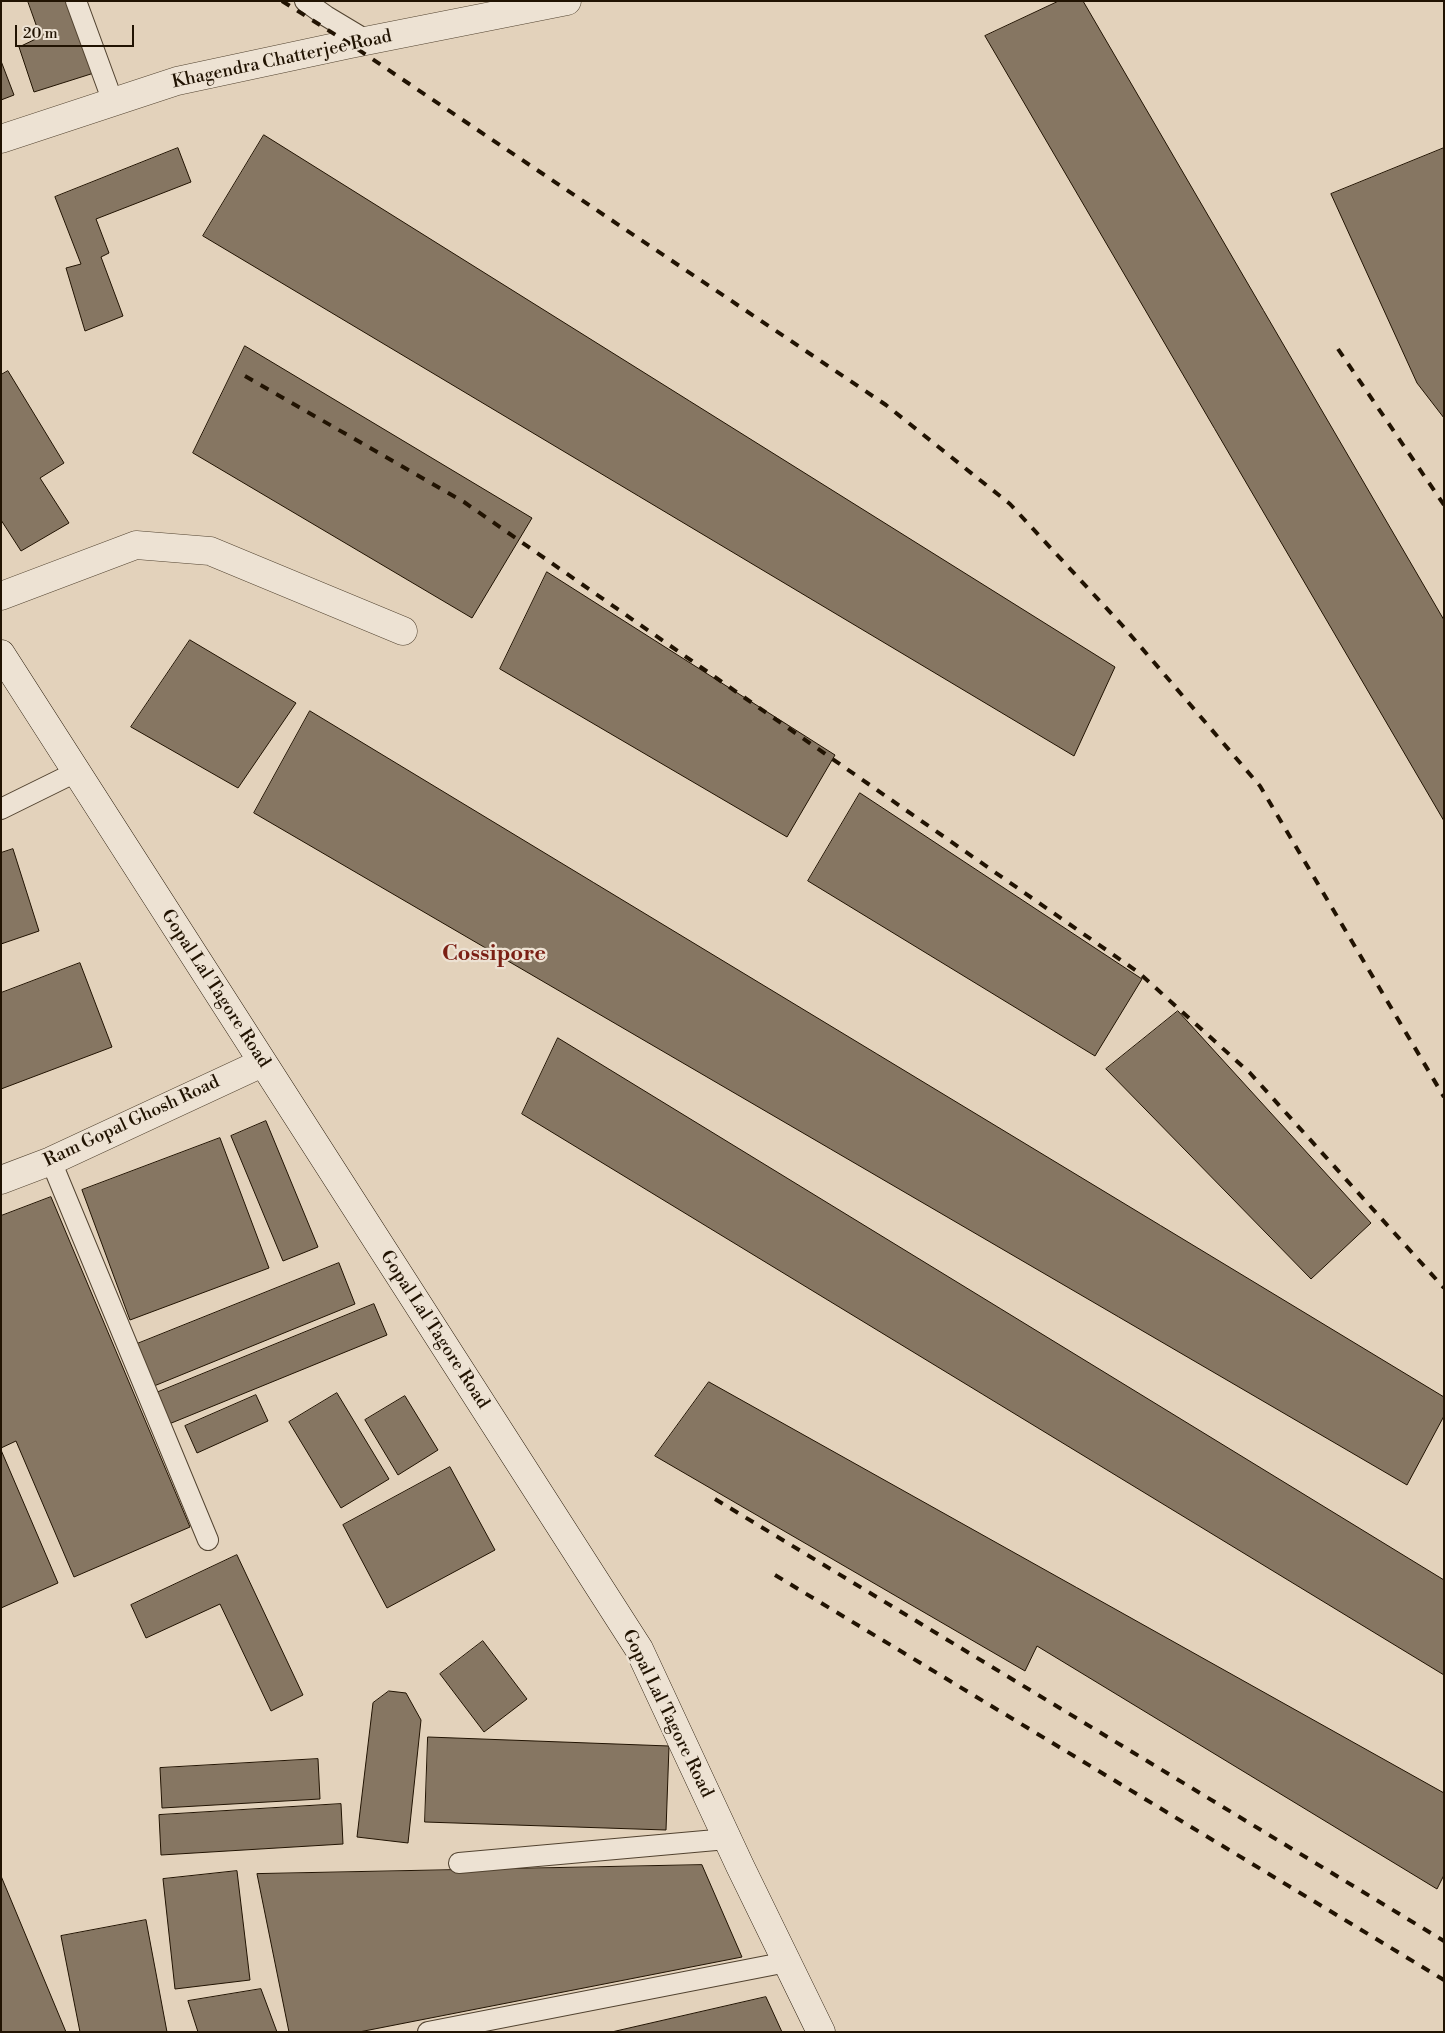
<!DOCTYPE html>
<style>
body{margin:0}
#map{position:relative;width:1445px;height:2033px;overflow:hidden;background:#e3d2bb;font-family:"Libre Bodoni",serif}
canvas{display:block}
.frame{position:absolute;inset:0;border:2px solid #211302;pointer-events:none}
.scale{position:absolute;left:15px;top:25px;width:119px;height:22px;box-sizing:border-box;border:2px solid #211302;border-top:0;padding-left:6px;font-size:15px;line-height:18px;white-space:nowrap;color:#211302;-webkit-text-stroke:4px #ede2d3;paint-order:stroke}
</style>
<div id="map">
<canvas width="1445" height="2033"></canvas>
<div class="frame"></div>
<div class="scale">20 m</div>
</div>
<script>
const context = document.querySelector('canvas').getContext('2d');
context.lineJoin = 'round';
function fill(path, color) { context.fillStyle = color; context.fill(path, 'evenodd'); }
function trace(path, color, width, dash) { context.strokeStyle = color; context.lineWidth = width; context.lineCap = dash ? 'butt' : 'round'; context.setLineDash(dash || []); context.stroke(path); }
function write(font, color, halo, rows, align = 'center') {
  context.font = font + ' "Libre Bodoni",serif'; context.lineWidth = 4.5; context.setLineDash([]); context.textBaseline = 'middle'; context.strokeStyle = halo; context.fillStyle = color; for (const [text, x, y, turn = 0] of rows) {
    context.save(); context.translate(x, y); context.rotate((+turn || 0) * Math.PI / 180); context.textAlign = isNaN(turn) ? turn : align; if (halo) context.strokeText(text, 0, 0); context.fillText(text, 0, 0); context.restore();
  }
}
const building = new Path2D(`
 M28,1H70L94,73L34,92L19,47L40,37Z
 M1059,1H1083L1444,620V821L985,36Z
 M1,61L14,95L1,100Z
 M264,135L1115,667L1074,756L203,236Z
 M178,148L191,182L96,219L109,253L101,257L123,316L85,331L66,268L81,264L55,197Z
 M1444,148V418L1417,383L1331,194Z
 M245,346L532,518L472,618L193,453Z
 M8,371L64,463L40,478L69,523L21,551L1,520V375Z
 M547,572L835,755L787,837L500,669Z
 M190,640L296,703L238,788L131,727Z
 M310,711L1444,1397V1416L1407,1485L254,813Z
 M860,793L1142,979L1095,1056L808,881Z
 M13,849L39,931L1,944V853Z
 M80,963L112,1047L1,1089V993Z
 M1178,1011L1371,1223L1311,1279L1106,1069Z
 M558,1038L1444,1580V1675L522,1114Z
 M266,1121L318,1247L283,1261L231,1136Z
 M220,1138L269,1268L130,1320L82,1190Z
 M51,1197L190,1527L74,1577L16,1441L1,1448V1216Z
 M339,1263L355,1304L154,1386L137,1344Z
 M374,1304L387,1335L169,1424L156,1393Z
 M709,1382L1444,1793V1875L1437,1889L1037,1646L1025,1671L655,1456Z
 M337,1393L389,1479L341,1508L289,1422Z
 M256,1395L268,1421L197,1453L185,1426Z
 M405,1396L438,1450L398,1475L365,1420Z
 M1,1450L58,1583L1,1608Z
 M450,1467L495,1550L387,1608L343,1525Z
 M237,1555L303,1695L271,1711L220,1604L146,1638L131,1605Z
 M483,1641L527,1699L484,1732L440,1674Z
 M389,1691L406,1693L421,1720L408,1843L357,1837L373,1703Z
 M428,1737L669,1746L666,1830L425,1822Z
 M318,1759L320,1799L162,1808L160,1768Z
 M341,1804L343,1844L161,1855L159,1815Z
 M702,1865L742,1957L359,2032H289L257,1874Z
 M237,1871L250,1980L175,1989L163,1879Z
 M1,1876L66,2032H1Z
 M146,1920L167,2032H80L61,1936Z
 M261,1989L277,2032H198L188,2001Z
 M766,1997L782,2032H612Z`);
fill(building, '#867662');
trace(building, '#211302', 1);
const lane = new Path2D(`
 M76,1L113,102
 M305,1L326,16L366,40
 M1,809L76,772
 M51,1161L208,1540
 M459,1863L727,1839
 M428,2032L787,1962`);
const street = new Path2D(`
 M1,139L177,81L350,44L567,1
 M1,596L136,545L210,551L403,631
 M1,1180L51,1161L262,1063`);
const secondary = new Path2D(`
 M1,654L639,1649L740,1866L821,2032`);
trace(lane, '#524330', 22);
trace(street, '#524330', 29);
trace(secondary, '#211302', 29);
trace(lane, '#ede2d3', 20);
trace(street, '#ede2d3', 28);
trace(secondary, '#ede2d3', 28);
trace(new Path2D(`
 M282,1L350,44L886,405L1010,504L1122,625L1260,786L1444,1097
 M1338,349L1444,505
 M245,376L464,502L1138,972L1250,1073L1444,1288
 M715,1499L1444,1941
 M775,1575L1444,1980`), '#211302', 4, [9, 9]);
write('18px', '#211302', '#ede2d3', [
 ["Khagendra Chatterjee Road",282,60,-12],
 ["Gopal Lal Tagore Road",215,989,57],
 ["Ram Gopal Ghosh Road",132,1122,-25],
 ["Gopal Lal Tagore Road",434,1330,57],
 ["Gopal Lal Tagore Road",667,1714,64]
]);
write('bold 22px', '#7a1f14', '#ede2d3', [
 ["Cossipore",494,955]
]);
</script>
